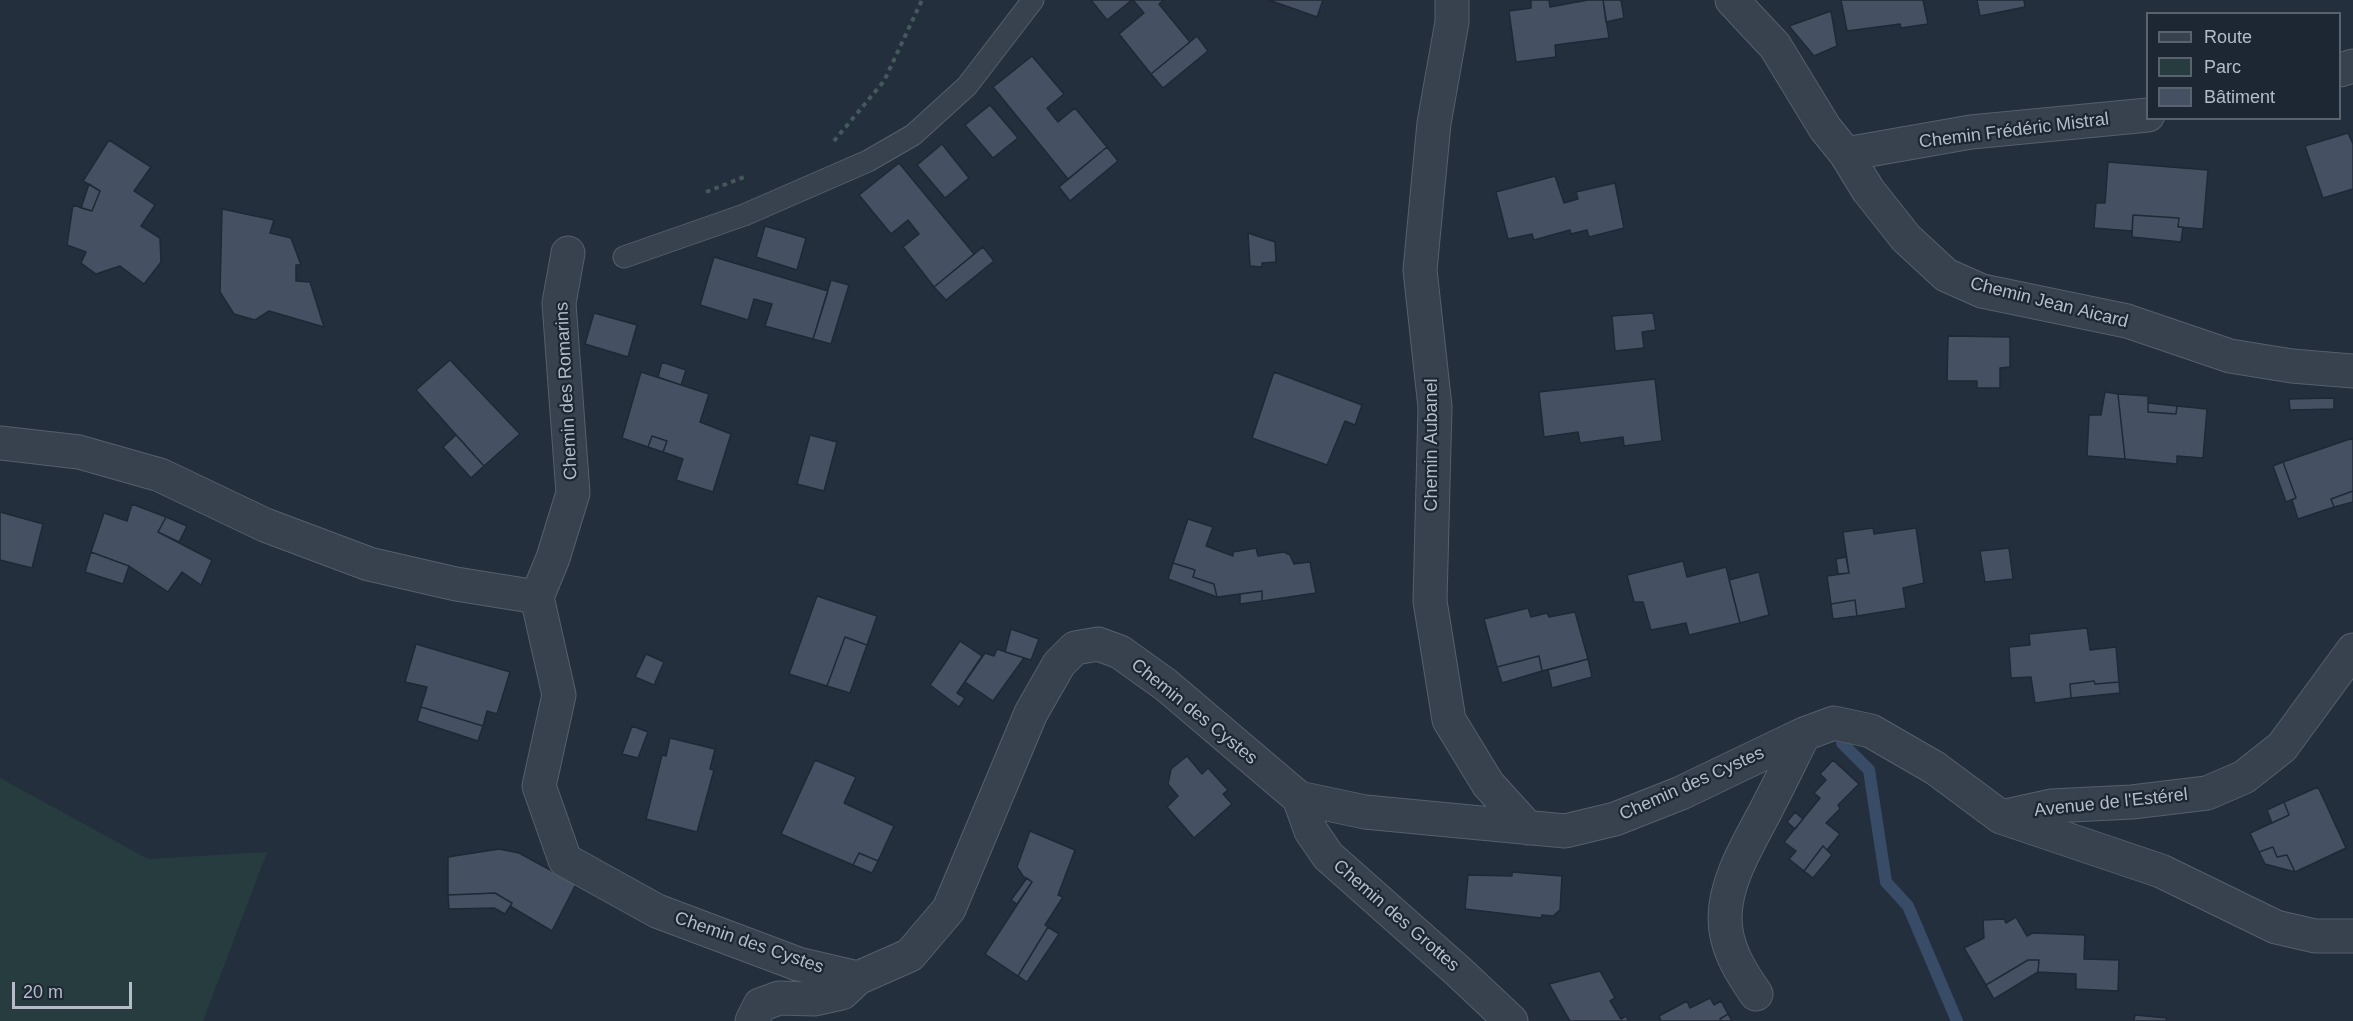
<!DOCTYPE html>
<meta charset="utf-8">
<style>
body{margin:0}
#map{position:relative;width:2353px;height:1021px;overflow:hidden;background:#242f3e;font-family:Arial,sans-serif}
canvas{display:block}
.legend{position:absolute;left:2146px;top:12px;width:195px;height:108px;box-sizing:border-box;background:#1d2633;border:2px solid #59626f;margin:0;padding:8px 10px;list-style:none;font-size:18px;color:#b4bcc9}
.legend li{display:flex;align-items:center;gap:12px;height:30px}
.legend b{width:30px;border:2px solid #59626f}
.scale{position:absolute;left:12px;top:982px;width:120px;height:27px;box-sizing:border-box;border:3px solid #b4bcc9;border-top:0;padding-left:8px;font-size:18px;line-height:21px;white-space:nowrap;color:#b4bcc9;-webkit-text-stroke:4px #1d2633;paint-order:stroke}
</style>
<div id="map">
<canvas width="2353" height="1021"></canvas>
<ul class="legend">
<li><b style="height:8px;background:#38414e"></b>Route</li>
<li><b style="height:16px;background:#263c3f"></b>Parc</li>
<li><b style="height:16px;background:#455162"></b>Bâtiment</li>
</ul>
<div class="scale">20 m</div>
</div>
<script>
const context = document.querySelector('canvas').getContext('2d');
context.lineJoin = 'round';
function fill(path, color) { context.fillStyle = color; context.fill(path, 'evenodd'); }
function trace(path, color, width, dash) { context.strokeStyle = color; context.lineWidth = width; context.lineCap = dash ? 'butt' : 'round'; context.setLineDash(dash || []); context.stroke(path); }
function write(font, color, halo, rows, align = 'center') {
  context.font = font + ' Arial,sans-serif'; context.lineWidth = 4.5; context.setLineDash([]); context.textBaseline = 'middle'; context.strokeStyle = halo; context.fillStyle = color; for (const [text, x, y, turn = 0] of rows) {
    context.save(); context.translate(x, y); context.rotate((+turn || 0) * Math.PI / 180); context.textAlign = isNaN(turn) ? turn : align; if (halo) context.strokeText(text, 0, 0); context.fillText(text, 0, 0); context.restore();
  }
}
fill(new Path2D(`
 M0,778L148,859L267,852L203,1021H0Z`), '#263c3f');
trace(new Path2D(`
 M1842,743L1869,770L1886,882L1908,906L1957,1021`), '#394c67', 12);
const building = new Path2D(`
 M1091,0H1132L1107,20Z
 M1133,0H1164L1159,4L1190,42L1151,74L1119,34L1144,13Z
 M1269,0H1323L1317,17Z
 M1531,0H1549L1550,7L1588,0H1603L1609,38L1555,45L1556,57L1516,62L1509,11L1531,8Z
 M1603,0H1621L1624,18L1606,22Z
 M1841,0H1923L1928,24L1901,28L1900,24L1847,31Z
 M1977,0H2024L2025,7L1980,16Z
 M1831,11L1837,46L1814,56L1789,26Z
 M1197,36L1208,51L1163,88L1151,74Z
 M1032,56L1064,94L1047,108L1058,122L1075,108L1107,147L1068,179L993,87Z
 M990,105L1018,138L993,158L965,125Z
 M2348,133L2353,144V189L2323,198L2305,146Z
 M109,140L151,167L134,191L155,205L141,226L160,238L161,262L144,284L120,266L96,274L81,263L86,252L67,245L73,205L92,211L100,191L83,181Z
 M942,144L969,178L945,198L917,165Z
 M1107,147L1118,161L1070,201L1059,187Z
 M2108,162L2208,170L2203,229L2178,227L2179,218L2133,215L2132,231L2094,228L2096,203H2105Z
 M899,163L974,254L934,287L903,247L919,234L908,220L891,234L859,195Z
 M1555,176L1564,203L1578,199L1576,192L1615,183L1624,228L1589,237L1587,230L1571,234L1570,230L1534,240L1532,234L1508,239L1496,192Z
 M89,184L100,191L92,211L81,208Z
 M222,209L274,220L270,233L291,238L301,265H296V281L310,282L324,327L269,311L255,320L234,314L220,292Z
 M2133,215L2179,218L2178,227H2183L2181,242L2132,237Z
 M765,226L806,238L797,270L756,257Z
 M1248,233L1275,242L1276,262L1262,263V267L1250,266Z
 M983,247L994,261L946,300L934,287Z
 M714,257L828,291L813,339L765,326L772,304L754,299L748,320L700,305Z
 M831,280L849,285L831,344L813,339Z
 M594,313L637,325L628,357L585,344Z
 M1653,313L1656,330L1642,332L1644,348L1615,351L1612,316Z
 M1948,336L2010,337V367L2000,368V388H1977V381H1947Z
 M450,360L520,434L484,466L416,390Z
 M662,362L686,370L681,385L658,377Z
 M641,372L709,394L700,422L731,434L713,492L676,480L683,459L663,452L667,441L652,436L648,447L622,438Z
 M1274,372L1362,405L1355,425L1345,421L1327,465L1252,438Z
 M1655,379L1662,441L1624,446L1623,437L1580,443L1578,432L1544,437L1539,392Z
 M2105,392L2118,394L2125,459L2087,456L2089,415H2101Z
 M2118,394L2148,396V412L2176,414L2177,406L2207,409L2203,458L2177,456V464L2125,459Z
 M2334,398V409L2290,410L2289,399Z
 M2148,403L2177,406L2176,414L2148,412Z
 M456,435L484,466L471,478L443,447Z
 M810,435L837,442L824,491L797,484Z
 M652,436L667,441L663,452L648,447Z
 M2353,438V491L2331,499L2334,507L2298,519L2292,500L2296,498L2283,462Z
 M2283,462L2296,498L2286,502L2273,466Z
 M2353,491V502L2334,507L2331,499Z
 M132,504L166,517L158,532L212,560L201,585L182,572L168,592L129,566L91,552L104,513L127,521Z
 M0,512L43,524L32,568L0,560Z
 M166,517L187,526L179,542L158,532Z
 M1188,519L1213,527L1206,546L1233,556V552L1256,548L1258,556L1284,552L1290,555L1294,564L1310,562L1316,593L1262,601V591L1217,597L1214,584L1193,577L1195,570L1173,563Z
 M1873,528L1874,534L1916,528L1924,583L1903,588L1906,608L1857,616L1855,600L1831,604L1827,576L1849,573L1843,532Z
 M2009,548L2013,579L1985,582L1980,551Z
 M91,552L129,566L123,584L85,572Z
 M1846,557L1849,573L1838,574L1836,559Z
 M1683,561L1687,577L1726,567L1740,623L1689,635L1686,623L1651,630L1643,602H1634L1627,575Z
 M1173,563L1195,570L1193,577L1214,584L1217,597L1168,579Z
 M1759,572L1769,615L1740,623L1729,580Z
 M1262,591V601L1240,604V594Z
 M817,596L877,616L867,645L845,637L827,686L789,674Z
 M1855,600L1857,616L1833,619L1831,604Z
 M1528,608L1531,617L1547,613L1549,617L1575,612L1588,659L1542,671L1539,656L1497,667L1484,619Z
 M2087,628L2090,650L2116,647L2119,682L2095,684L2094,681L2070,684L2071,698L2035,703L2031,677L2011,678L2009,647L2030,645L2029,634Z
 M1011,629L1039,639L1031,660L1005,652Z
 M845,637L867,645L850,693L827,686Z
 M960,641L982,656L957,693L965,698L959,707L930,685Z
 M416,644L510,672L497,714L487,711L483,726L421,707L427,687L405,682Z
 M997,649L1024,658L993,701L965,682L985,653L994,656Z
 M646,654L664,662L654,685L635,677Z
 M1539,656L1542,671L1502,683L1497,667Z
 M1588,659L1592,677L1552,688L1548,670Z
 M2094,681L2095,684L2119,682L2120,693L2071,698L2070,684Z
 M421,707L483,726L478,741L417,721Z
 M632,726L648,732L638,758L622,754Z
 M670,738L715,749L710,769L714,770L697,832L646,819L662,755L666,756Z
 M1187,756L1202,774L1208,768L1228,790L1223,794L1232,804L1194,838L1167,807L1178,796L1168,784L1171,769Z
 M815,760L856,777L844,803L894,826L878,861L859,853L853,865L781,834Z
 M1833,760L1859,784L1838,805L1840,809L1826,823L1840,834L1827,850L1823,846L1804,871L1789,859L1796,851L1784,842L1820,798L1814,793L1826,780L1820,774Z
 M2318,787L2346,848L2295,872L2287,855L2277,857L2273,847L2259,852L2250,833L2289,815L2284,802Z
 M2284,802L2289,815L2272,823L2267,810Z
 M1795,812L1803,819L1795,829L1787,822Z
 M1030,831L1075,850L1058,895L1063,897L1045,925L1048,927L1018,976L985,954L1032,882L1023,876L1017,867Z
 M1823,846L1832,855L1813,878L1804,871Z
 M2273,847L2277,857L2287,855L2295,872L2265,864L2259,852Z
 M499,849L519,853L576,884L552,931L510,906L512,903L495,893L448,895V857Z
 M859,853L878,861L872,873L853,865Z
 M1512,872L1562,876L1560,910L1553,916L1542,915L1541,918L1465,909L1468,875L1512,876Z
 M1027,878L1032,882L1017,904L1011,900Z
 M495,893L512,903L505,914L494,908L449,909L448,895Z
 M2016,917L2027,936L2033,933L2085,935L2084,959L2119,960L2118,991L2076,989V974L2038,972L2039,960H2028L1986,985L1964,948L1984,938L1983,920L2004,919L2006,923Z
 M1048,927L1059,934L1027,982L1018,976Z
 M2028,960H2039L2038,972L1994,999L1986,985Z
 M1600,971L1615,998L1610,1001L1621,1019L1626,1016L1629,1021H1570L1549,984Z
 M1710,998L1714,1005L1721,1001L1728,1014L1720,1019L1721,1021H1661L1659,1016L1687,1001L1690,1008Z
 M1728,1014L1732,1021H1721L1720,1019Z
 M2135,1015L2167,1018L2166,1021H2134Z`);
fill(building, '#455162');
trace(building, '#1f2835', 1.5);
const service = new Path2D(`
 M624,257L744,215L868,161L913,135L967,86L1033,0`);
const minor = new Path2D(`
 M1452,0V22L1434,123L1420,270L1435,407L1430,601L1449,720L1488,784L1528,828
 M1732,0L1775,46L1825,128L1846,154L1868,190L1906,238L1946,275L1982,291L2127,321L2230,356L2292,366L2353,371
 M2340,70L2353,66
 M1846,154L1971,132L2148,115
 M0,443L79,452L160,475L265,525L369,564L456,584L537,597
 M537,597L559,695L539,786L565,860L657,911L798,964L858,978L910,955L949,909L1031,713L1059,664L1075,648L1098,644L1120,652L1166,685L1299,798L1365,812L1565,831L1615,819L1681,793L1804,734L1834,723L1871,731L1935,768L2001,817L2161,871L2276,927L2315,936H2353
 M537,597L553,558L573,493L559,303L568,253
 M1299,798L1311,831L1328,856L1459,972L1511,1021
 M2001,817L2051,806L2132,802L2207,793L2244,777L2282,747L2353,650
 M1756,994C1740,971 1725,947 1725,918C1725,880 1750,841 1767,808C1780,783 1792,758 1804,734
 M752,1021L760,1005L779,998L815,999L842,993L858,978`);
trace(service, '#565f6c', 23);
trace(minor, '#565f6c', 35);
trace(new Path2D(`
 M834,141L884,81L922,0
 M706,192L744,177`), '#44595c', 4, [4.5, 4.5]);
trace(service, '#38414e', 21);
trace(minor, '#38414e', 33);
write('18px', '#b4bcc9', '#1d2633', [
 ["Chemin Frédéric Mistral",2014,131,-7],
 ["Chemin Jean Aicard",2049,303,14],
 ["Chemin des Romarins",567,391,-93],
 ["Chemin Aubanel",1432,445,-90],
 ["Chemin des Cystes",1194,712,39],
 ["Chemin des Cystes",1692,784,-24],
 ["Avenue de l'Estérel",2111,803,-6],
 ["Chemin des Grottes",1396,916,41],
 ["Chemin des Cystes",749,943,19]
]);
</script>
